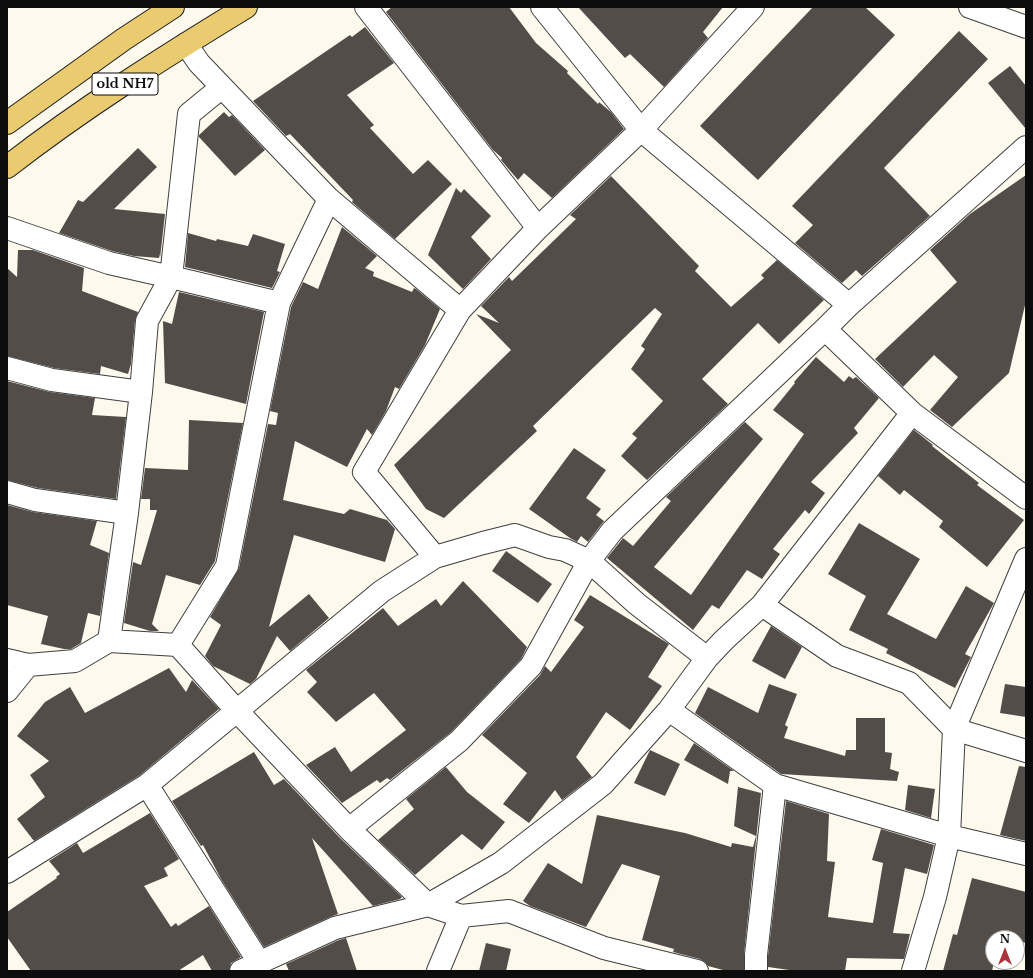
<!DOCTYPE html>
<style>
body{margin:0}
#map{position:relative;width:1033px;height:978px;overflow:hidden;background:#fdf9ec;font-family:"Libre Baskerville",serif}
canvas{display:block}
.frame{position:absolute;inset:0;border:8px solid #0c0c0c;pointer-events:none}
.north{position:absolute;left:985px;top:930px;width:40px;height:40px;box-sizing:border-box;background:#fff;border:1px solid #9e9e9e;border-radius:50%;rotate:0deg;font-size:11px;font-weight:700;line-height:16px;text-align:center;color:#0c0c0c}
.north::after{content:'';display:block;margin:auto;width:14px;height:18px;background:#ac333a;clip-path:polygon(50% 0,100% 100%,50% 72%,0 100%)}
</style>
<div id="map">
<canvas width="1033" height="978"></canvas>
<div class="frame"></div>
<div class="north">N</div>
</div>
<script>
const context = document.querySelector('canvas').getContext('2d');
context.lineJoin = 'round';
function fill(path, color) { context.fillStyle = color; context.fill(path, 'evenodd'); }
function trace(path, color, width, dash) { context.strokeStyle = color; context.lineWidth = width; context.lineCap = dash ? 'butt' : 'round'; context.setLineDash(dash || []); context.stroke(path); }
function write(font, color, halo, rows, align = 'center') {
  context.font = font + ' "Libre Baskerville",serif'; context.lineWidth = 4; context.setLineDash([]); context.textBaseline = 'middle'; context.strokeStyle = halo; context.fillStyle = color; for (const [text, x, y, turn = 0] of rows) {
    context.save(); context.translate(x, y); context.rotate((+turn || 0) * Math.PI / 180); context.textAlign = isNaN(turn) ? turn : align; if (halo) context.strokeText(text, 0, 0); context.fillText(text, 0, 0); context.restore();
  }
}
fill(new Path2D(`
 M392,7H509L536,43L568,71L567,73L598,104L599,102L611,112L624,129L552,198L524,173L518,180L501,160L502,158L493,150L386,12Z
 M578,7H723L703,32L708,38L664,87L630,54L625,58Z
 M813,7H865L895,35L758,180L700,126Z
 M365,27L394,63L347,95L374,125L370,128L413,174L428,160L452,184L395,239L352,202L353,200L290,134L286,136L253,101L350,35L352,37Z
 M959,31L988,59L884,168L930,216L862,276L856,270L842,283L795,243L813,225L792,206Z
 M1010,66L1026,86V129L988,83Z
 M224,112L229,117L232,115L265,150L235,176L199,137V135Z
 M138,148L157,167L114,209L165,214L160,258V254L159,258L134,256L112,251L59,233L78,200L83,202Z
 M1026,175V301L1009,373L952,427L930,410L958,377L934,355L903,387L875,359L957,282L930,250L970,214Z
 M611,176L699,266L695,271L731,307L764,278L761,275L777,260L824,300L779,344L758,323L702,379L728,404L647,480L621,456L637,438L632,434L663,401L631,369L645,349L641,346L662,314L655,308L533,426L537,431L444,518L426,509L394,465L511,350L476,314L499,323L481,306L509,277L512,281L576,219L570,215Z
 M456,188L461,193L464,189L491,216L471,237L491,259L463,289L428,255Z
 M342,227L377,256L365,268L374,272L373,276L412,292L414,288L416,289L440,309L425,345L399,389L395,387L386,411L372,435L367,429L347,467L295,441L283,500L344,514L350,509L387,520L395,529L385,562L294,535L269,627L309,594L329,618L290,651L277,636L256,679L250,684L213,666L205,656L221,625L210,617L239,568L268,424L276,425L278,413L270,411L291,307L303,282L318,289Z
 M188,233L216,241L217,239L248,246L253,234L285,244L277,271L280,272L272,288L185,267Z
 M18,250H33L84,268L82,291L138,312L135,320L131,364L128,374L101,366L100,374L54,368L7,356V268L17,277Z
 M179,292L264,312L246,404L165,383L163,321L172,324Z
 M816,357L844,382L849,376L853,379L856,377L879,398L854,428L858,433L811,482L825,493L809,514L805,510L773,549L780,554L762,579L747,570L719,609L712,605L693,630L607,558L623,538L633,546L671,501L666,497L745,422L763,439L654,567L691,595L804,434L773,410L795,383L794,382Z
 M7,381L50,392L95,398L92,415L126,417L116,499L38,488L7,480Z
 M189,420L243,423L215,561L200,585L166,575L152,624L159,631H150L124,623L133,562L141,565L157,510H150V499H141L145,468L188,470Z
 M914,430L933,445L932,446L979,483L977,485L1024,520L987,567L939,527L943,521L904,490L900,495L878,476Z
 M574,448L606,470L586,498L601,509L596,515L604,521L588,542L581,536L577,542L570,538L529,509Z
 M7,505L33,512L97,521L90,545L109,553L100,616L88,613L81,643L71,649H64L41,644L48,616L7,605Z
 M859,523L920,559L887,614L936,639L966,586L994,603L965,654L971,657L955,688L886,653L888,649L849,630L866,596L828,574Z
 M506,551L552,584L538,603L492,571Z
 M463,581L527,647L521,659L451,732L390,780L387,778L380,783L377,780L342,803L306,765L335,747L351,772L406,730L374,693L336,722L307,692L317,682L306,670L383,608L398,626L436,599L441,606Z
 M590,595L669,644L648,677L662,686L630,730L606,712L576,757L592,777L562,800L555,790L529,823L503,804L527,773L482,735L540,675L545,666L551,672L584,627L574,620Z
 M771,626L802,647L785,679L752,661Z
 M169,668L186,692L192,680L219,709L140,775L34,841L17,819L45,797L30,775L49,761L17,736L45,702L70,687L85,713Z
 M769,684L797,694L785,725L788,727L784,738L845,756L846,750H856V718H885V752L892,753L890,769L899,772L897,781L781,774L695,713L708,687L758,713Z
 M1005,684L1026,687V717L1000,713Z
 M694,743L734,771H730L728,784L684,760Z
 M650,750L680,764L665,796L634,783Z
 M254,752L274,785L284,779L340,838L402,897L400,899L373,906L312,838L338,914L330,917L264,947L221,879L203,845L201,846L172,801Z
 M1019,766L1026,767V841L1000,835Z
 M446,767L467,792L505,822L482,850L462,834L415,875L378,840L414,809L406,799Z
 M908,785L935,789L931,818L905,810Z
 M738,787L761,793L744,954V971L723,970L708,966L705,962L700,959L673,952L674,949L642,940L660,876L622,864L586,927L530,906L523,901L548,863L582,884L597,815L685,833L731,847L732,843L753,847L756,836L734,826Z
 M786,801L829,814L827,861L835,862L828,917L873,923L883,863L872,860L881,829L934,845L927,874L905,868L893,933L910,934L904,959L847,958L845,971H796L768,967V956Z
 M150,813L179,859L164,868L168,876L144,886L171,927L176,923L178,926L209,906L241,957L231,963L229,971H212L203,955L178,971H31L7,937V912L57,878L56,877L60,874L49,861L77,843L83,853Z
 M972,878L1026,892V943L1017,941V938L1001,937L1000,938H993V962H994L992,971H943L953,934L957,935Z
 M346,938L357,971H289L286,964L339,940Z
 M486,943L511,949L506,971H479Z`), '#534d49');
const minor = new Path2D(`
 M366,7L538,228
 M542,7L641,130L849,305
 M970,7L1026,27
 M186,44L199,63L329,199L460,310
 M7,228L109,263L171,277L279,303
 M825,329L849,305L1026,147
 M7,368L52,380L141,392
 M7,492L35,500L127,513
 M435,557L364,472L460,310L538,228L641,130L753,7
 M762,605L837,656L909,683L954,729L1026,751
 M109,641L127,513L141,392L147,321L171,277L189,114L222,87
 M178,645L227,566L279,303L329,199
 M7,660L28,665L75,661L109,641L178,645L237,711L349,829L428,905L501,863L603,784L669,710L707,658L724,640L762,605L912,413
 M7,691L28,665
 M669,710L775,785
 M147,785L259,962V971
 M349,829L459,741L531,666L589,561L637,604L707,658
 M7,872L147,785L382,591L435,557L483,543L515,535L549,547L565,550L589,561L612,531L825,329L912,413L1026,498
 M241,971L335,928L428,905L461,916L509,911L604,948L697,971
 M438,971L461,916
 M756,971V955L775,785L949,836L1026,854
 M913,971L935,897L949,836L954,729L1026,559`);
const primary = new Path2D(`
 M7,123L124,39L173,7
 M7,167C83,108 164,57 246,7`);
trace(minor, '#3f3f3f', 24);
trace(primary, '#1d1d1d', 24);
trace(minor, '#fff', 22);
trace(primary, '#eacb6f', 22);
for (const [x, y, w] of [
 [125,84,66]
]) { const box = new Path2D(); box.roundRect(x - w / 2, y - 11, w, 22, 3); context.fillStyle = '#fff'; context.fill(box); trace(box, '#0c0c0c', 1); }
write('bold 13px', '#0c0c0c', null, [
 ["old NH7",125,84]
]);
</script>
